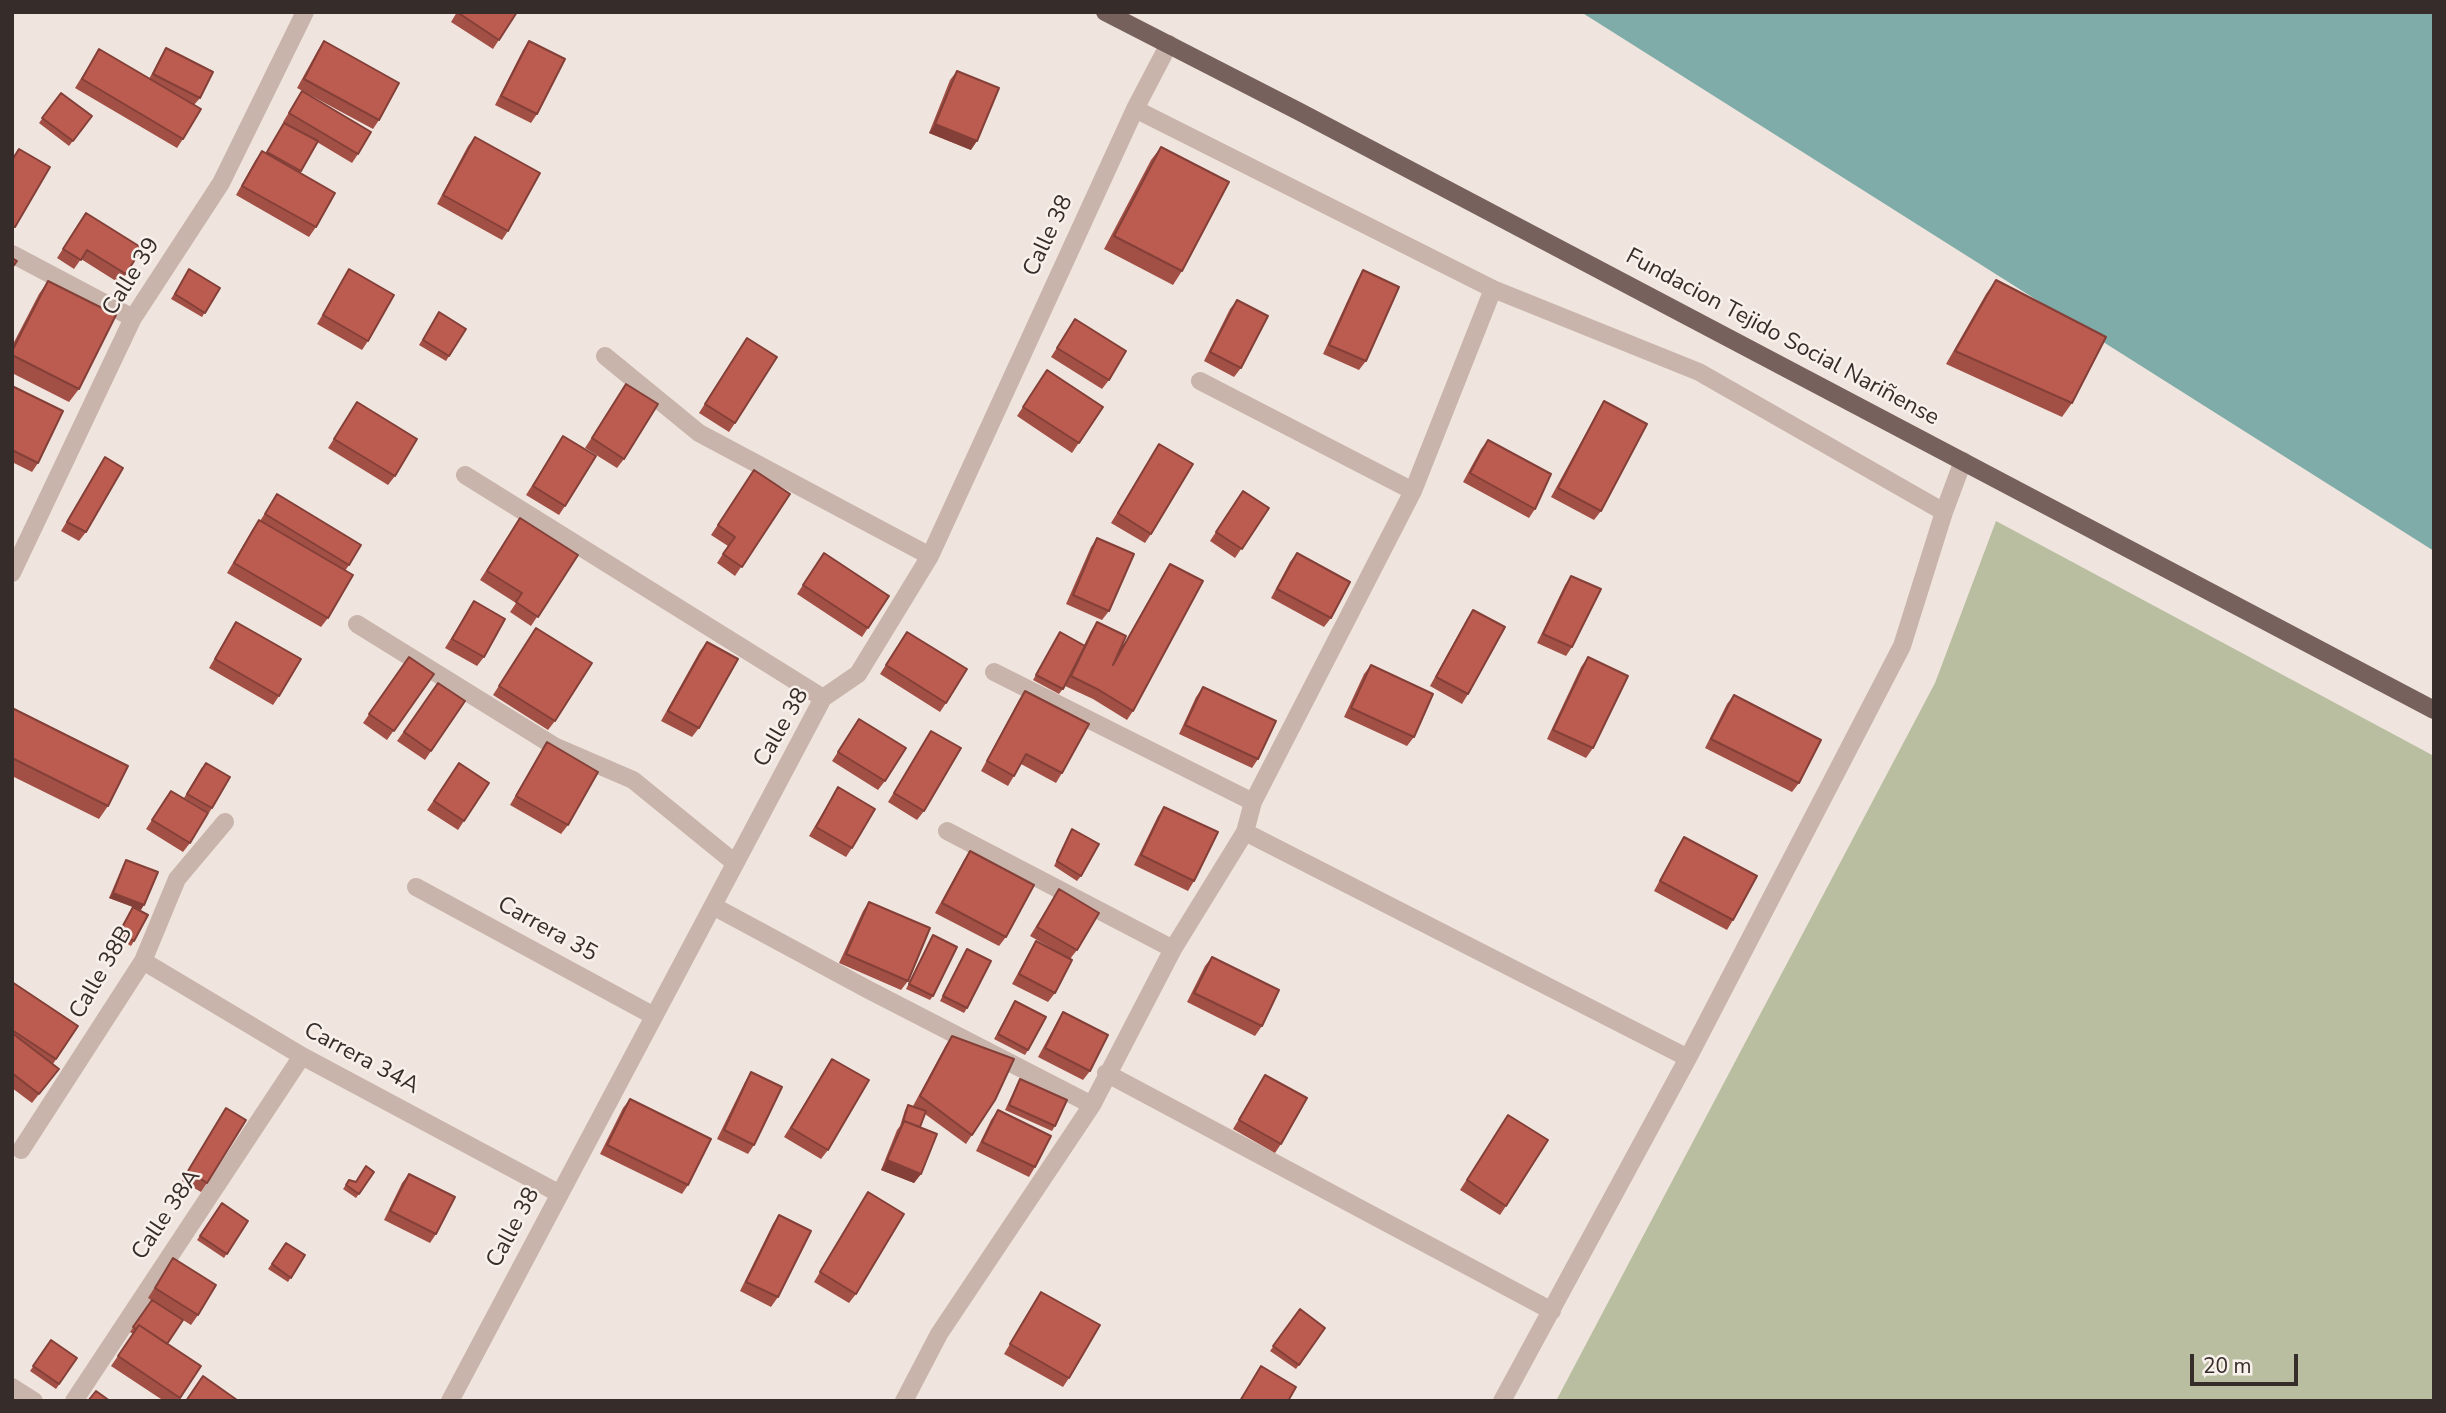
<!DOCTYPE html>
<meta charset="utf-8">
<style>
body{margin:0}
#map{position:relative;width:2446px;height:1413px;overflow:hidden;background:#f0e5de;font-family:"Nunito Sans",sans-serif}
canvas{display:block}
.frame{position:absolute;inset:0;border:14px solid #362c29;pointer-events:none}
.scale{position:absolute;left:2190px;top:1354px;width:108px;height:32px;box-sizing:border-box;border:4px solid #362c29;border-top:0;padding-left:9px;font-size:21px;line-height:24px;white-space:nowrap;color:#362c29;-webkit-text-stroke:5px #f8f0ea;paint-order:stroke}
</style>
<div id="map">
<canvas width="2446" height="1413"></canvas>
<div class="frame"></div>
<div class="scale">20 m</div>
</div>
<script>
const context = document.querySelector('canvas').getContext('2d');
context.lineJoin = 'round';
function fill(path, color) { context.fillStyle = color; context.fill(path, 'evenodd'); }
function trace(path, color, width, dash) { context.strokeStyle = color; context.lineWidth = width; context.lineCap = dash ? 'butt' : 'round'; context.setLineDash(dash || []); context.stroke(path); }
function write(font, color, halo, rows, align = 'center') {
  context.font = font + ' "Nunito Sans",sans-serif'; context.lineWidth = 5; context.setLineDash([]); context.textBaseline = 'middle'; context.strokeStyle = halo; context.fillStyle = color; for (const [text, x, y, turn = 0] of rows) {
    context.save(); context.translate(x, y); context.rotate((+turn || 0) * Math.PI / 180); context.textAlign = isNaN(turn) ? turn : align; if (halo) context.strokeText(text, 0, 0); context.fillText(text, 0, 0); context.restore();
  }
}
fill(new Path2D(`
 M1996,521L2434,756V1401H1556L1935,683Z`), '#b8be9f');
fill(new Path2D(`
 M1581,12H2434V551Z`), '#7faba8');
trace(new Path2D(`
 M1135,109L1493,289L1699,372L1944,512
 M12,254L133,318
 M605,356L699,433L930,556
 M1200,381L1413,491
 M465,475L823,698
 M12,573L133,318L221,183L305,12
 M357,624L554,746L633,780L735,863
 M994,672L1253,802
 M947,831L1173,949
 M1245,832L1688,1058
 M416,887L654,1016
 M713,906L867,989L1092,1105
 M143,961L302,1056L560,1194
 M1106,1073L1552,1311
 M21,1150L143,961L177,879L225,822
 M12,1387L34,1401
 M74,1401L302,1056
 M450,1401L823,698L858,674L930,556L1135,109L1169,44
 M904,1401L939,1334L1092,1105L1173,949L1245,832L1253,802L1413,491L1493,289
 M1502,1401L1688,1058L1902,646L1944,512L1963,461`), '#c8b4aa', 18);
trace(new Path2D(`
 M1105,12L1300,112L2434,710`), '#77615c', 18);
fill(new Path2D(`
 M457,12H517L493,49L451,22Z
 M324,41L379,120L373,129L297,88L318,50Z
 M529,41L537,114L531,123L495,105L523,50Z
 M166,48L200,98L194,105L183,139L177,148L75,88L99,49L149,79L160,58Z
 M957,71L971,150L929,133L950,80Z
 M302,91L358,154L352,163L317,142L300,173L316,227L309,237L236,195L255,161L262,151L266,154L284,123L283,122Z
 M61,93L92,116L69,146L39,123Z
 M475,137L508,231L502,240L437,204L468,146Z
 M1161,147L1182,271L1173,285L1104,249L1151,160Z
 M86,213L126,274L119,283L81,259L74,269L57,258Z
 M189,269L220,288L202,317L171,299Z
 M349,269L368,341L362,350L317,324Z
 M1363,270L1366,361L1359,370L1323,354L1357,280Z
 M1996,280L2072,403L2062,417L1946,364L1986,294Z
 M48,281L79,389L69,402L12,373V346L39,294Z
 M1237,300L1241,368L1234,377L1204,361L1230,309Z
 M436,317L466,329L446,361L419,345Z
 M1075,319L1109,380L1102,389L1051,357Z
 M740,348L735,423L729,432L699,413Z
 M1047,370L1103,407L1072,453L1017,416Z
 M626,384L624,459L617,468L585,448Z
 M12,386L38,463L32,472L12,462Z
 M1604,401L1601,511L1594,520L1551,497L1598,411Z
 M357,402L395,476L388,485L328,448Z
 M563,436L565,506L559,515L526,495Z
 M1488,440L1535,509L1529,518L1463,482L1481,449Z
 M1159,444L1151,534L1145,543L1111,523Z
 M105,457L86,532L79,541L61,531Z
 M754,470L790,494L735,576L717,563L728,546L711,535Z
 M1243,491L1269,508L1235,558L1210,541Z
 M277,494L349,565L345,571L328,618L321,627L227,573L252,530L259,520L260,521Z
 M514,527L578,555L531,626L510,612L516,603L480,580Z
 M1097,538L1109,611L1102,620L1066,604L1091,547Z
 M824,553L889,596L862,637L797,594Z
 M1297,553L1331,618L1324,627L1271,598L1290,562Z
 M1170,564L1133,711L1127,720L1093,699L1065,686L1059,694L1033,680L1060,632L1084,645L1091,631L1097,622L1119,653L1164,573Z
 M1571,576L1572,647L1566,656L1537,643L1565,585Z
 M474,601L484,657L477,666L445,648Z
 M1473,610L1468,694L1462,704L1430,686L1467,619Z
 M236,622L279,696L273,705L209,668Z
 M536,628L555,721L548,730L493,695Z
 M901,641L946,703L940,712L880,674Z
 M707,642L699,728L692,737L661,721L700,651Z
 M409,657L434,674L387,740L363,723Z
 M1588,657L1593,748L1586,758L1547,739L1581,667Z
 M1371,665L1414,737L1407,746L1344,717L1364,674Z
 M438,683L465,701L425,760L397,741Z
 M1203,687L1258,759L1252,768L1179,734L1196,697Z
 M1025,691L1062,773L1056,783L1021,764L1008,786L981,771L1019,700Z
 M1734,695L1799,783L1792,792L1705,748L1727,704Z
 M12,708L108,806L99,819L12,776Z
 M859,719L885,781L878,790L832,761Z
 M931,731L924,811L917,820L888,802Z
 M547,742L568,825L561,834L510,805Z
 M459,763L489,783L458,830L427,810Z
 M202,767L212,808L209,813L184,798Z
 M838,787L852,848L846,857L809,836Z
 M171,791L190,843L183,852L146,829Z
 M1164,807L1194,881L1188,891L1134,865L1158,816Z
 M1072,829L1081,876L1077,881L1054,866Z
 M1684,837L1733,920L1727,930L1654,891L1678,846Z
 M970,851L1006,937L999,946L935,913L964,860Z
 M126,860L141,910L109,898L123,865Z
 M1059,889L1077,950L1070,959L1055,993L1048,1002L1012,984L1030,951L1036,941L1070,959L1030,936Z
 M869,902L908,981L901,990L839,963L863,911Z
 M133,907L134,941L131,946L116,937Z
 M933,935V996L930,1000L906,989Z
 M967,949V1008L964,1013L940,1001Z
 M1212,957L1262,1026L1255,1036L1187,1002L1205,966Z
 M12,982L78,1026L53,1064L59,1069L32,1103L12,1088Z
 M1015,1001L1028,1050L1025,1055L994,1039Z
 M1063,1012L1090,1071L1083,1080L1038,1057L1057,1022Z
 M952,1036L995,1100L966,1144L925,1114L920,1127L921,1174L914,1183L881,1170L897,1130L900,1126L905,1110L908,1105L917,1108L913,1106L946,1045Z
 M832,1059L828,1150L821,1159L784,1137Z
 M751,1072L754,1145L748,1154L717,1139L745,1082Z
 M1265,1075L1281,1144L1275,1153L1233,1129Z
 M1020,1079L1055,1126L1052,1131L1005,1110L1017,1084Z
 M630,1099L688,1185L682,1194L600,1154L623,1108Z
 M226,1108L207,1183L201,1192L182,1181Z
 M998,1110L1035,1167L1029,1177L976,1151L991,1120Z
 M1502,1124L1506,1206L1500,1215L1460,1190Z
 M374,1172L356,1198L343,1189L349,1180L355,1182Z
 M409,1174L436,1234L430,1243L384,1220L402,1183Z
 M868,1192L856,1294L849,1303L814,1282Z
 M222,1203L248,1221L224,1258L197,1240Z
 M779,1215L778,1297L771,1307L740,1291L773,1224Z
 M286,1243L305,1255L288,1282L268,1269Z
 M173,1258L198,1315L191,1325L148,1298Z
 M1041,1292L1069,1378L1063,1387L1004,1354Z
 M152,1300L167,1344L201,1366L178,1401H164L111,1366L133,1334L130,1332Z
 M1300,1309L1325,1328L1296,1369L1270,1351Z
 M51,1340L77,1358L56,1389L30,1371Z`), '#a24f45');
fill(new Path2D(`
 M935,124L977,141L971,150L929,133Z
 M113,893L144,905L141,910L109,898Z
 M887,1160L921,1174L914,1183L881,1170Z`), '#844038');
const building = new Path2D(`
 M457,12H517L499,40Z
 M324,41L399,83L379,120L304,79Z
 M529,41L565,59L537,114L501,96Z
 M166,48L213,72L200,98L153,74Z
 M99,49L201,109L183,139L82,79Z
 M957,71L999,88L977,141L935,124Z
 M302,91L371,132L358,154L289,113Z
 M61,93L92,116L73,141L42,118Z
 M284,123L318,141L301,171L267,152Z
 M475,137L540,173L508,231L443,195Z
 M1161,147L1229,182L1182,271L1114,236Z
 M19,149L50,167L15,227L12,226V160Z
 M262,151L335,193L316,227L242,186Z
 M86,213L142,248L126,274L87,250L81,260L63,249Z
 M12,258L17,261L12,268Z
 M189,269L220,288L205,313L175,294Z
 M349,269L394,295L368,341L323,315Z
 M1363,270L1399,287L1366,361L1329,345Z
 M1996,280L2106,337L2072,403L1955,351Z
 M48,281L116,315L79,389L12,355V351Z
 M1237,300L1268,316L1241,368L1210,352Z
 M439,312L466,329L449,356L423,340Z
 M1075,319L1126,351L1109,380L1057,348Z
 M747,338L777,357L735,423L705,404Z
 M1047,370L1103,407L1079,443L1023,407Z
 M626,384L658,404L624,459L592,438Z
 M12,386L63,411L38,463L12,450Z
 M1604,401L1647,424L1601,511L1558,488Z
 M357,402L417,439L395,476L334,439Z
 M563,436L596,456L565,506L533,486Z
 M1488,440L1551,474L1535,509L1470,473Z
 M1159,444L1193,464L1151,534L1118,513Z
 M105,457L123,468L86,532L67,522Z
 M754,470L790,494L742,567L723,554L735,537L718,525Z
 M1243,491L1269,508L1242,549L1216,532Z
 M277,494L361,545L349,565L265,514Z
 M520,518L578,555L538,617L516,602L522,593L487,571Z
 M259,520L353,575L328,618L234,563Z
 M1097,538L1134,554L1109,611L1073,595Z
 M824,553L889,596L868,628L803,585Z
 M1297,553L1350,582L1331,618L1277,589Z
 M1170,564L1203,581L1133,711L1099,690L1071,676L1097,622L1126,636L1113,665Z
 M1571,576L1601,589L1572,647L1543,634Z
 M474,601L505,619L484,657L452,639Z
 M1473,610L1505,627L1468,694L1436,677Z
 M236,622L301,659L279,696L215,659Z
 M536,628L592,663L555,721L499,686Z
 M907,632L967,669L946,703L886,665Z
 M1060,632L1085,646L1063,689L1036,675Z
 M707,642L738,659L699,728L668,711Z
 M409,657L434,674L394,731L369,714Z
 M1588,657L1628,676L1593,748L1553,730Z
 M1371,665L1433,694L1414,737L1351,708Z
 M438,683L465,701L431,751L404,732Z
 M1203,687L1276,721L1258,759L1185,725Z
 M1025,691L1089,724L1062,773L1026,754L1014,776L987,761Z
 M1734,695L1821,740L1799,783L1711,739Z
 M12,708L128,766L108,806L12,758Z
 M859,719L906,748L885,781L838,752Z
 M931,731L961,748L924,811L894,793Z
 M547,742L598,772L568,825L516,796Z
 M206,763L230,777L212,808L187,794Z
 M459,763L489,783L464,821L434,801Z
 M838,787L875,809L852,848L816,827Z
 M171,791L208,813L190,843L152,820Z
 M1164,807L1218,832L1194,881L1141,855Z
 M1072,829L1099,844L1081,876L1057,861Z
 M1684,837L1757,876L1733,920L1660,881Z
 M970,851L1034,885L1006,937L942,903Z
 M126,860L158,872L144,905L113,893Z
 M1059,889L1099,913L1077,950L1037,927Z
 M869,902L930,928L908,981L846,954Z
 M133,907L148,915L134,941L119,933Z
 M933,935L957,947L933,996L909,984Z
 M1036,941L1072,960L1055,993L1019,974Z
 M967,949L991,961L967,1008L943,996Z
 M1212,957L1279,990L1262,1026L1194,993Z
 M12,982L78,1026L56,1059L12,1030Z
 M1015,1001L1046,1017L1028,1050L998,1034Z
 M1063,1012L1108,1035L1090,1071L1045,1048Z
 M12,1033L59,1069L39,1094L12,1073Z
 M952,1036L1014,1059L995,1100L972,1135L920,1096Z
 M832,1059L869,1080L828,1150L791,1128Z
 M751,1072L782,1087L754,1145L724,1130Z
 M1265,1075L1307,1098L1281,1144L1239,1120Z
 M1020,1079L1067,1100L1055,1126L1009,1105Z
 M630,1099L711,1139L688,1185L607,1145Z
 M908,1105L926,1111L920,1127L904,1121L903,1122Z
 M226,1108L246,1120L207,1183L188,1171Z
 M998,1110L1051,1136L1035,1167L982,1142Z
 M1508,1115L1548,1140L1506,1206L1467,1180Z
 M904,1121L937,1134L921,1174L887,1160Z
 M366,1166L374,1172L359,1194L346,1185L349,1180L356,1182Z
 M409,1174L455,1197L436,1234L390,1211Z
 M868,1192L904,1214L856,1294L820,1272Z
 M222,1203L248,1221L227,1254L200,1236Z
 M779,1215L811,1231L778,1297L746,1282Z
 M286,1243L305,1255L291,1278L272,1264Z
 M173,1258L216,1285L198,1315L155,1288Z
 M1041,1292L1100,1325L1069,1378L1010,1344Z
 M152,1300L183,1320L167,1344L139,1325L136,1329L133,1327Z
 M1300,1309L1325,1328L1299,1365L1273,1346Z
 M139,1325L201,1366L180,1398L118,1356Z
 M51,1340L77,1358L59,1384L33,1366Z
 M1261,1366L1296,1387L1288,1401H1240Z
 M203,1376L237,1400V1401H186Z
 M96,1391L110,1401H88Z`);
fill(building, '#bc5c50');
trace(building, '#844038', 2);
write('23px', '#362c29', '#f8f0ea', [
 ["Calle 38",1049,236,-65],
 ["Calle 39",132,277,-58],
 ["Fundacion Tejido Social Nariñense",1782,338,28],
 ["Calle 38",782,728,-60],
 ["Carrera 35",547,930,29],
 ["Calle 38B",102,973,-60],
 ["Carrera 34A",361,1059,28],
 ["Calle 38A",167,1215,-56],
 ["Calle 38",514,1228,-62]
]);
</script>
